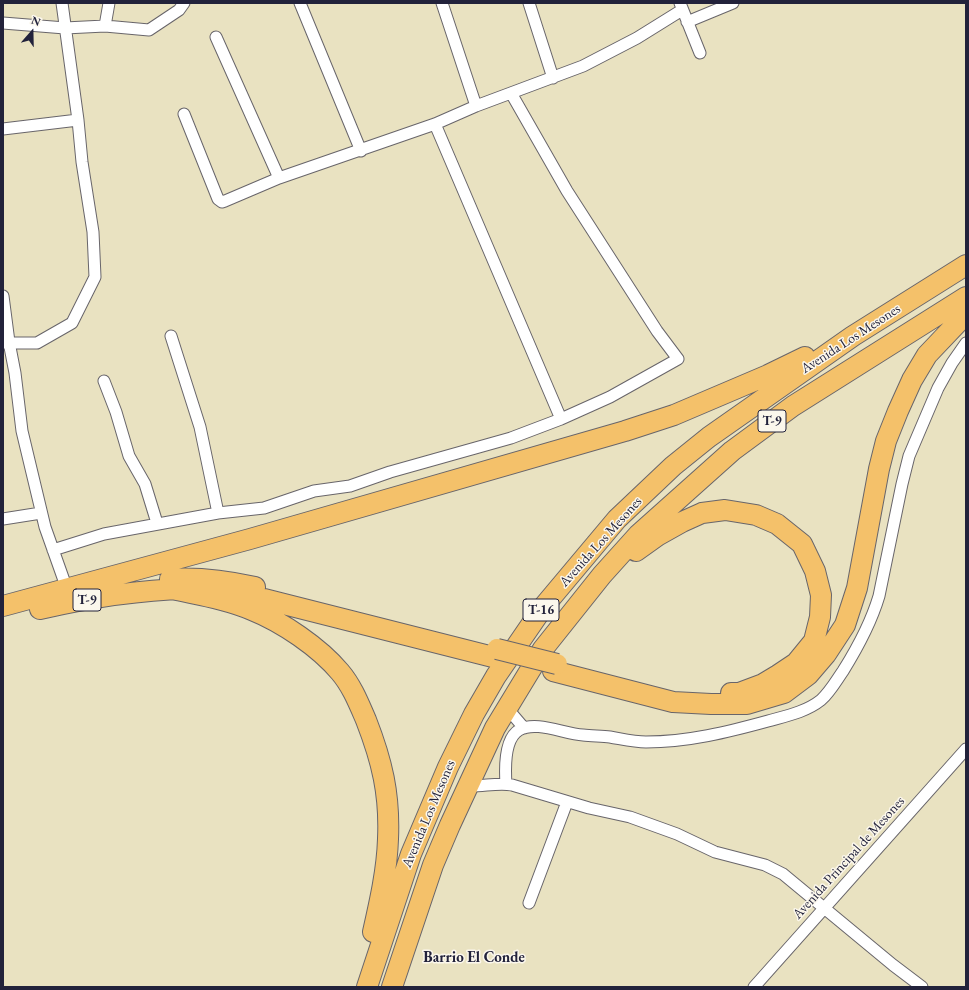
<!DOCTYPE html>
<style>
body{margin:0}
#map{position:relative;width:969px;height:990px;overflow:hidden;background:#e9e2c1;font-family:"EB Garamond",serif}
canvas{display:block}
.frame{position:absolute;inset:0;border:4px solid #22223b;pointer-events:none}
.north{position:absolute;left:12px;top:12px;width:40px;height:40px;-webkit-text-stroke:3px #fbf7ec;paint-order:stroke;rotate:20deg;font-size:11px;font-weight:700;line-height:16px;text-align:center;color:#22223b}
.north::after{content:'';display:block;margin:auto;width:14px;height:18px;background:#22223b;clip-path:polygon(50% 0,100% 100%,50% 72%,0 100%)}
</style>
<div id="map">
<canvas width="969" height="990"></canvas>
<div class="frame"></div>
<div class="north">N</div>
</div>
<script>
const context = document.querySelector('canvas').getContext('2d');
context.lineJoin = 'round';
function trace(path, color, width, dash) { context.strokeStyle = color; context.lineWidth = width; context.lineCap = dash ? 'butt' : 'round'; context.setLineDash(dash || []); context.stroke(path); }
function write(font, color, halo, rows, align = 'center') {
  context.font = font + ' "EB Garamond",serif'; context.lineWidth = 3; context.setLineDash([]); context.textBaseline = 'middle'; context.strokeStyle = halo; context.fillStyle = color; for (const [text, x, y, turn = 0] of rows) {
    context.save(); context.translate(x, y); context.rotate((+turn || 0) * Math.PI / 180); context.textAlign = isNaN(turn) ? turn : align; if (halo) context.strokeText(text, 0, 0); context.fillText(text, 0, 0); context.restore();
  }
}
const street = new Path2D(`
 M300,3L361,151
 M442,3L476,106
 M529,3L553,78
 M680,3L700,53
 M687,22L733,3
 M3,23L65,28L105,26L149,30L179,10L184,3
 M105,26L109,3
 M216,37L279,178
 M184,114L218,199L222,202L225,201L279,178L435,124L476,106L583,66L637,38L682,10
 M435,124L561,419
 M3,129L78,120
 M3,296L9,342L15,373L22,431L45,527L67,589
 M171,336L200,427L218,513
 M3,343H37L72,323L95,277L93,232L82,162L78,120L62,3
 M104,381L116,412L129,456L145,484L157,523
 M3,519L41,513
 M53,550L104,534L218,513L264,508L314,491L350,486L390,472L511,438L561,419L610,397L678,359L657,331L567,191L511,93
 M507,708L524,728
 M506,784C505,769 504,739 519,730C536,720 564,734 583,735C592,736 602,736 610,737C622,739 634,742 646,742C688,742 728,732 768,721C786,716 806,712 821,700C830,692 836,681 843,671C858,647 871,623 879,596L902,484L909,456L938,388L952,363L966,343
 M467,786C482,787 498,782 512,785L589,808L630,817L677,834L715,852L765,865L783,874L893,965L922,987
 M529,903L567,802
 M754,987L966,749`);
const highway = new Path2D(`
 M636,551L657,536L682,522L702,513L725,510L756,515L777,524L802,544L815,571L821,595L820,617L814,641L796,663L778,675L763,684L739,693H731
 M170,579C198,577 228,581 255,587
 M172,589C199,595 226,599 252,610C282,622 319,647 340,672C352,686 359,704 366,720C382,761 390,794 388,839C387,870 380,901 373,932
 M236,594L264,599L493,657
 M3,606L250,539L625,431L674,415L768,375L805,357
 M40,609C88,598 137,590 186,589
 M553,671L673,702L711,704H747L784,693L808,675L826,654L845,625L857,588L879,469L886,441L898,411L912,380L927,355L966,314
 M367,987L411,854L448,767L474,714L496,676L544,606L617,519L673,466L709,437L853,336L966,265
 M392,987L433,865L450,825L495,728L543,649L602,575L638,535L732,451L793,406L966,297`);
trace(street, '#68656a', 13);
trace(highway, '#68656a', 22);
trace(street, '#fff', 11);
trace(highway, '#f4c16a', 20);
const highwayBridge = new Path2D(`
 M497,649L557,664`);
trace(highwayBridge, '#68656a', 22, []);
trace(highwayBridge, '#f4c16a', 20);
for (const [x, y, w] of [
 [772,421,28],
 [87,600,28],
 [541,610,36]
]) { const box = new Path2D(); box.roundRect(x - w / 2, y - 11, w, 22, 3); context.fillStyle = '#fbf7ec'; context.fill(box); trace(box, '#22223b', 1); }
write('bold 13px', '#22223b', null, [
 ["T-9",772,421],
 ["T-9",87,600],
 ["T-16",541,610]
]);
write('14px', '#22223b', '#fbf7ec', [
 ["Avenida Los Mesones",851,339,-33],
 ["Avenida Los Mesones",601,542,-48],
 ["Avenida Los Mesones",429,814,-67],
 ["Avenida Principal de Mesones",849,858,-48]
]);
write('bold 15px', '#22223b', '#fbf7ec', [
 ["Barrio El Conde",474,958]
]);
</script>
